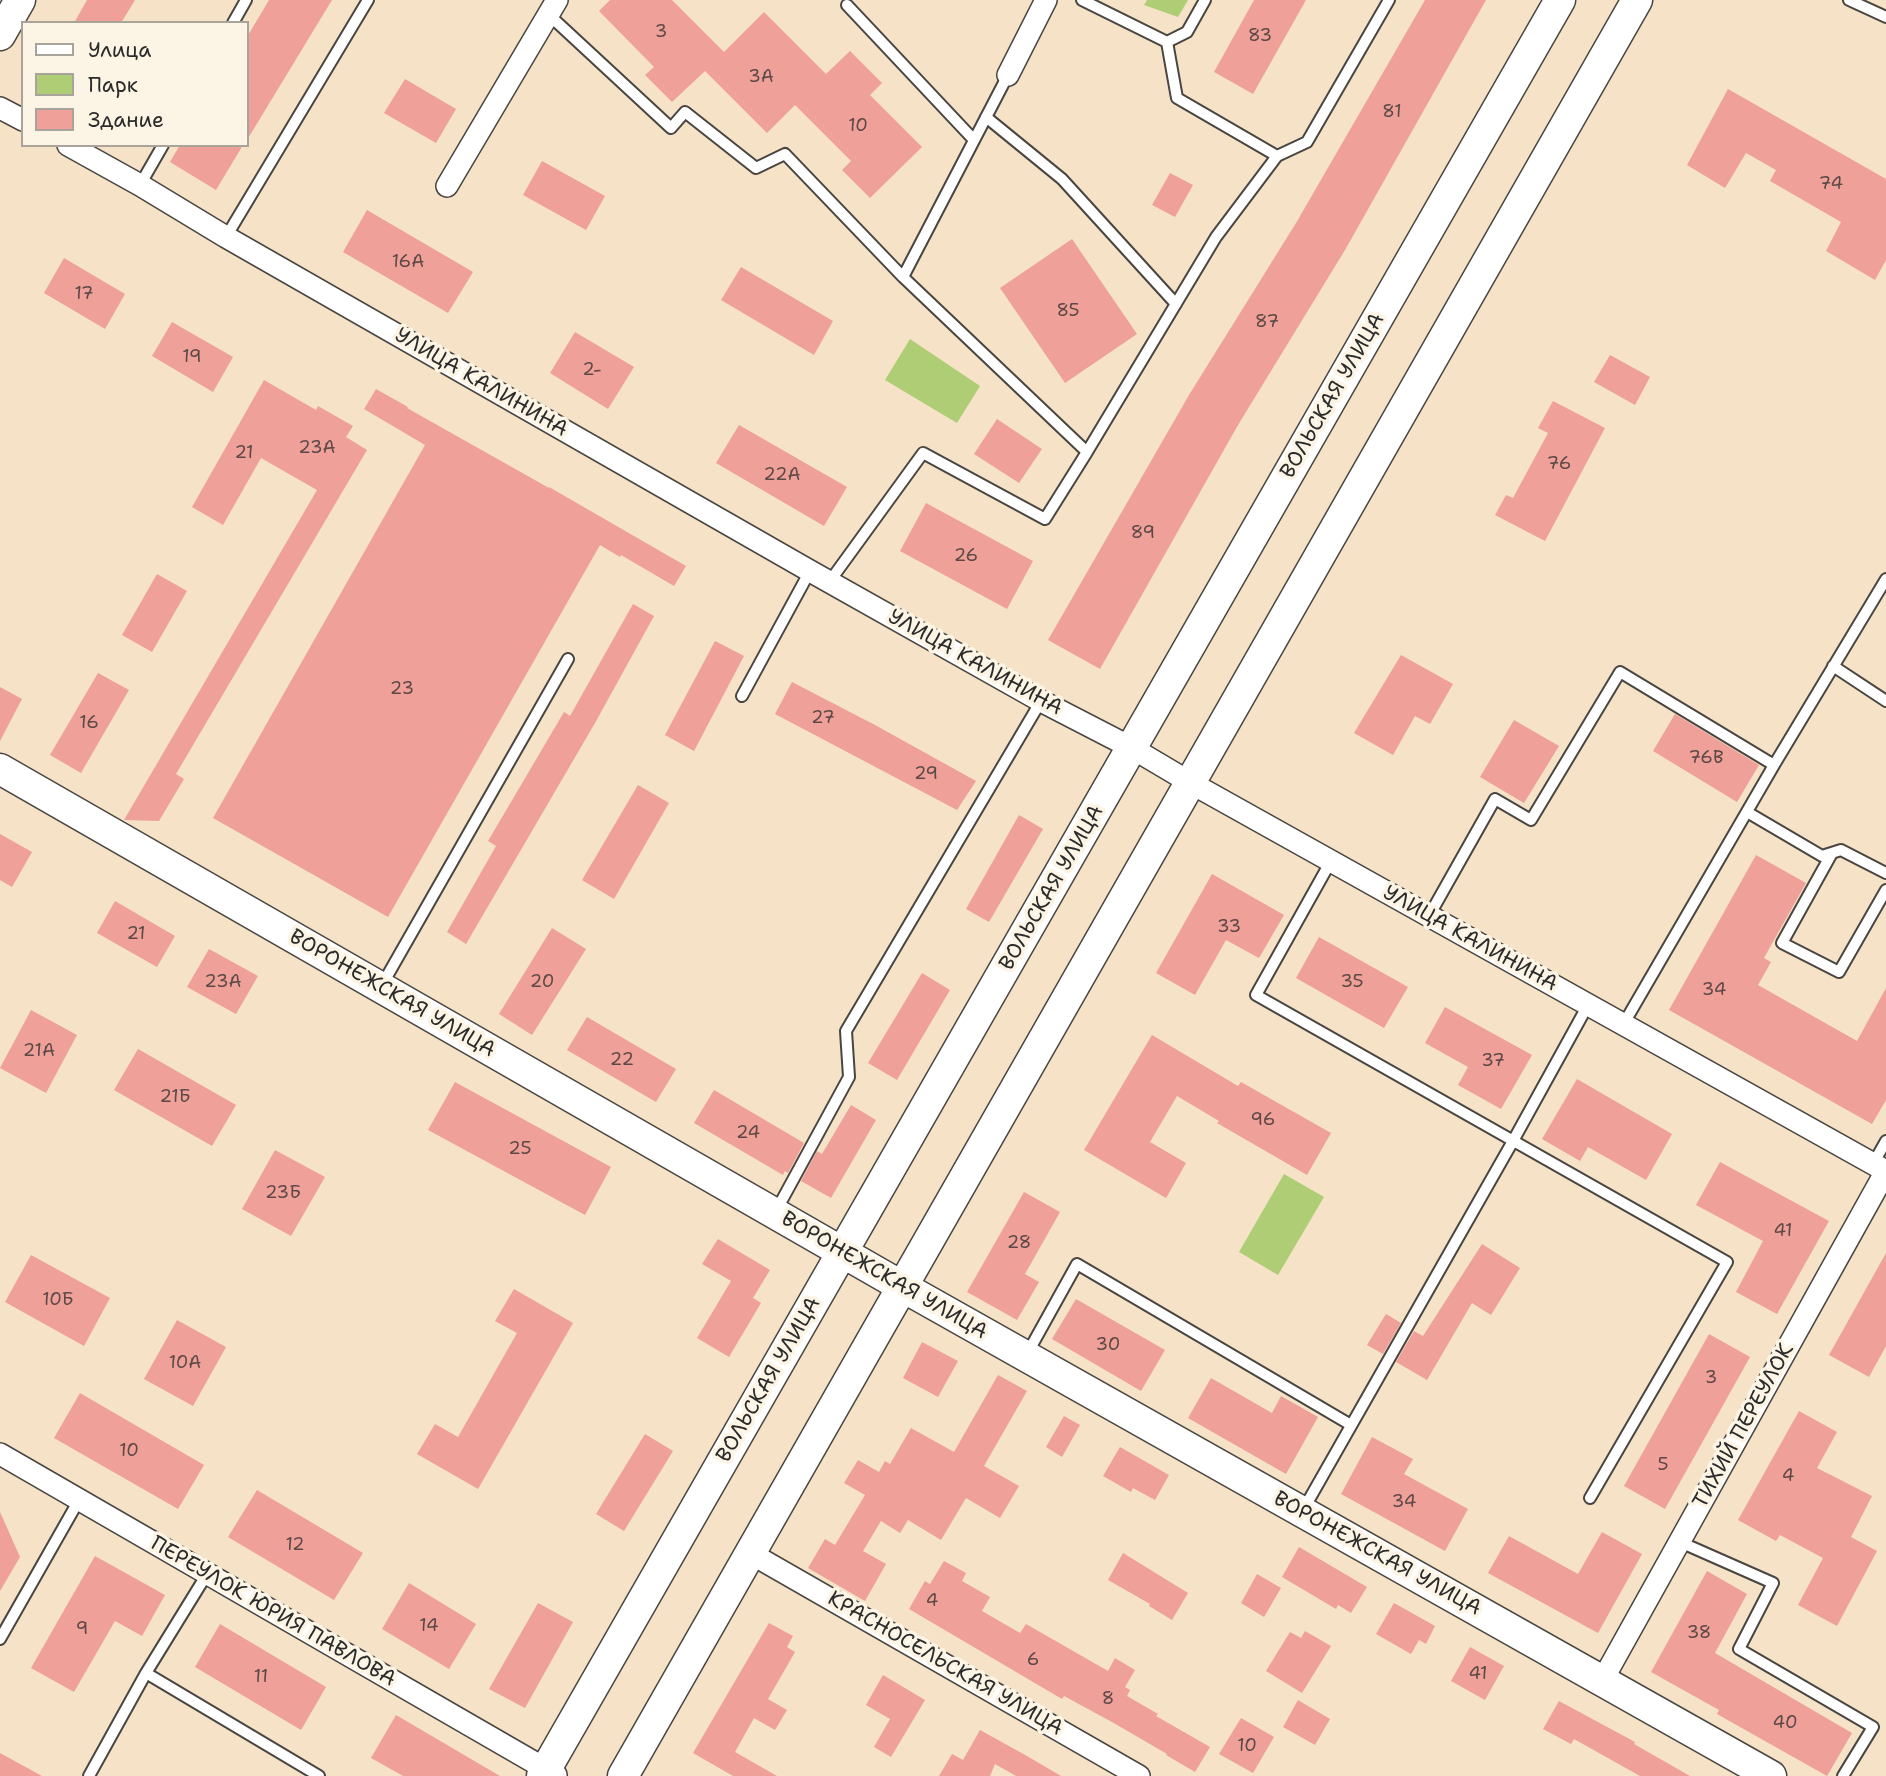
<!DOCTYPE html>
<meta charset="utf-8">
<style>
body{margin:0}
#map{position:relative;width:1886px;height:1776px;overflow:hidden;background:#f5e2c7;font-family:"Shantell Sans",sans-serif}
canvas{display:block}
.legend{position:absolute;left:21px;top:21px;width:228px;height:126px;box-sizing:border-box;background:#fcf5e5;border:2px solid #a8a49b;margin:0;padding:9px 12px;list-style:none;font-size:21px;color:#2b2b2b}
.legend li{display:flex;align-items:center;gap:14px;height:35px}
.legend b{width:35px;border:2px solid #a8a49b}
</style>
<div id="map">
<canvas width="1886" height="1776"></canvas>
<ul class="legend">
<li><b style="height:9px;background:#fff"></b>Улица</li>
<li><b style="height:19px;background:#aecd74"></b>Парк</li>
<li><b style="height:19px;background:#efa099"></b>Здание</li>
</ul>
</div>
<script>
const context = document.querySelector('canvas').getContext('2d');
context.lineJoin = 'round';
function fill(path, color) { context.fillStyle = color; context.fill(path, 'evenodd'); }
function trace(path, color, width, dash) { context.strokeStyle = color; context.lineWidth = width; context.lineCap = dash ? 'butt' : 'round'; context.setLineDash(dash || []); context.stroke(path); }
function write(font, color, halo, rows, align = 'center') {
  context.font = font + ' "Shantell Sans",sans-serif'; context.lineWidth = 7; context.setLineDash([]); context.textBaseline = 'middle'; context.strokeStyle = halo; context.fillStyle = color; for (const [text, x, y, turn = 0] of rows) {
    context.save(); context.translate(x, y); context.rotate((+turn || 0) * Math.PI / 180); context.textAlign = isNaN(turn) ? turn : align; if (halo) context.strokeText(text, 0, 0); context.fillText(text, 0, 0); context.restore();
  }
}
fill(new Path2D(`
 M1147,0H1188L1178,17L1144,5Z
 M910,339L980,386L957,423L885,380Z
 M1284,1174L1324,1197L1278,1275L1239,1252Z`), '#aecd74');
fill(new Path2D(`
 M87,0H135L121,23H74Z
 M269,0H332L247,140V37Z
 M610,0H672L724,52L764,12L826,74L850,51L882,83L870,95L922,147L870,198L842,170L851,161L795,105L767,133L705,71L672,102L645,75L654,67L599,11Z
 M1254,0H1306L1253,94L1214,72Z
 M1425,0H1486L1345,250L1238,425L1100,669L1048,640L1189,395L1296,223Z
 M405,79L456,109L436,143L384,113Z
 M1728,89L1886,179V260L1875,280L1826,251L1841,222L1770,181L1776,170L1746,153L1725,188L1687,165Z
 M180,145H243L216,190L170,162Z
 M542,161L605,196L586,230L523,195Z
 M1170,173L1193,185L1175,217L1152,205Z
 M367,210L473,272L448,313L343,252Z
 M1072,239L1137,334L1065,383L1000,288Z
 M64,258L125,294L105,329L44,293Z
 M741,267L833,321L814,355L721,300Z
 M172,322L233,357L213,392L152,356Z
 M575,332L634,367L608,409L550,373Z
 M1610,355L1650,377L1635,405L1594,382Z
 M264,380L316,410L318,406L353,426L346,437L367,450L176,774L184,779L159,821L124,820L317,490L261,458L223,525L192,507Z
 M376,389L408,407L407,408L549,488V487L686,566L674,586L621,555L620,557L600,545L388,917L213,818L425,445L364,409Z
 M1553,401L1605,428L1545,541L1495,515L1506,495L1513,498L1548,433L1538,428Z
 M997,419L1042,449L1019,483L974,454Z
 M739,425L847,487L824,526L716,463Z
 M926,503L1033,561L1007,609L900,551Z
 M157,574L187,591L152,652L122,635Z
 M633,604L654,616L595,723L466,944L447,932L496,846L488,841L564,712L570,716Z
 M715,641L744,656L694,751L665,735Z
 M1401,655L1453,684L1430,724L1415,716L1393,755L1354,733Z
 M98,673L129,690L81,773L50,755Z
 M792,682L875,725L976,781L957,810L775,714Z
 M0,687L22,699L0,741Z
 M1675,714L1759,765L1737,802L1653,751Z
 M1514,720L1559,746L1524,803L1480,777Z
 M638,785L669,803L614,899L582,880Z
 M1019,815L1043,829L989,922L966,909Z
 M0,834L32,852L12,887L0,880Z
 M1756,855L1806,883L1764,958L1771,962L1758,985L1857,1041L1886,988V1100L1872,1124L1669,1010Z
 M1212,874L1284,915L1259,958L1226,940L1195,995L1156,973Z
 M115,901L175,936L157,967L97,933Z
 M552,928L586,949L532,1035L499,1014Z
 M1319,937L1408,987L1384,1028L1296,978Z
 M209,949L258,976L236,1014L187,987Z
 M922,973L950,990L897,1080L868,1063Z
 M1445,1007L1532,1055L1501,1109L1458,1085L1468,1067L1425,1043Z
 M31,1010L77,1035L46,1093L0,1068Z
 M587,1017L676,1069L656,1102L567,1050Z
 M1152,1035L1238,1086L1241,1082L1331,1133L1307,1175L1217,1123L1219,1121L1177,1096L1150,1142L1186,1163L1166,1198L1084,1150Z
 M138,1049L236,1105L212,1146L114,1090Z
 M1577,1079L1672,1134L1646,1180L1588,1147L1580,1161L1542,1139Z
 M455,1082L611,1167L585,1215L428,1130Z
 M714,1090L804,1143L788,1173L785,1171L783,1175L694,1123Z
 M851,1105L876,1120L831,1198L801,1181L817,1151L822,1154Z
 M275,1150L325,1177L291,1236L242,1209Z
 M1720,1162L1829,1221L1777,1314L1736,1292L1763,1241L1696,1205Z
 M1024,1192L1060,1212L1025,1274L1039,1282L1017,1320L967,1292Z
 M718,1239L770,1270L753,1298L761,1303L729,1357L697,1338L731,1281L702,1264Z
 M1482,1244L1520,1268L1491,1315L1472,1303L1427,1380L1396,1362L1414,1331L1423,1336Z
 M1886,1253V1346L1869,1377L1829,1355Z
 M31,1255L110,1298L84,1346L5,1302Z
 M514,1289L573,1323L478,1489L417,1454L435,1424L458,1437L517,1333L495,1321Z
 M1076,1299L1165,1350L1141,1391L1052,1339Z
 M1386,1314L1401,1323L1383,1354L1367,1345Z
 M177,1320L226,1347L193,1406L144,1379Z
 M1709,1334L1750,1357L1665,1509L1624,1486Z
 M922,1342L958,1361L938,1397L903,1378Z
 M998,1375L1027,1391L984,1466L1019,1486L1000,1518L966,1498L941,1540L908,1520L900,1533L881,1521L863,1551L886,1564L865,1601L808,1568L825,1539L835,1545L865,1495L844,1483L858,1460L879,1472L885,1461L890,1464L911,1428L954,1452Z
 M1211,1378L1272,1413L1281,1396L1318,1417L1286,1474L1188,1418Z
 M80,1393L204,1465L178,1509L54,1438Z
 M1799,1411L1837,1432L1817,1468L1872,1496L1851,1537L1877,1551L1837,1626L1798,1605L1823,1558L1780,1535L1776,1541L1738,1520Z
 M1064,1416L1080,1425L1062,1457L1046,1447Z
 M645,1434L673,1451L624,1531L596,1514Z
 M1372,1437L1413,1459L1404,1474L1468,1509L1445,1551L1341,1494Z
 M1120,1447L1169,1475L1155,1500L1133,1488L1131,1492L1103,1476Z
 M257,1490L363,1553L334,1600L228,1537Z
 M0,1512L20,1557L0,1591Z
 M1602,1532L1642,1554L1598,1633L1488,1573L1509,1536L1578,1574Z
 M1299,1547L1367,1587L1351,1613L1338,1605L1336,1609L1282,1577Z
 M1123,1553L1188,1593L1172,1620L1149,1606L1150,1604L1108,1580Z
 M95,1556L165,1595L142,1636L115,1621L74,1692L31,1668Z
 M944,1561L966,1573L962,1581L990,1597L982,1611L1020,1633L1026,1624L1108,1671L1115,1658L1135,1670L1125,1687L1130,1690L1127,1696L1158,1714L1156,1716L1210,1747L1195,1772L1166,1755L1167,1754L1112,1722L1064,1696L1062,1699L909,1609L925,1581L930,1584Z
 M1707,1571L1747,1594L1715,1653L1852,1733L1827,1776L1717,1714L1719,1710L1651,1672Z
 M1257,1574L1281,1588L1264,1617L1241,1603Z
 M409,1583L476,1624L449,1669L382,1629Z
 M538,1603L573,1622L525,1708L489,1689Z
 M1394,1603L1435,1626L1426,1644L1419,1640L1411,1654L1376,1634Z
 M769,1623L793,1636L787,1647L795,1652L768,1699L787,1710L775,1730L754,1718L735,1752L777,1776H733L693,1753Z
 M220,1624L326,1687L301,1730L195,1667Z
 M1305,1631L1331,1646L1302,1693L1266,1671L1290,1632L1301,1638Z
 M1470,1647L1504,1666L1485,1700L1451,1681Z
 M883,1675L925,1700L891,1757L874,1747L890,1719L866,1705Z
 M1298,1700L1330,1719L1315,1745L1283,1727Z
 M1559,1701L1635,1742L1634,1744L1690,1776H1640L1574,1739L1571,1744L1543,1729Z
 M396,1715L500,1776H403L371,1758Z
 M1241,1718L1274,1737L1253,1773L1219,1754Z
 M980,1730L1027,1756L1061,1776H1016L995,1764L990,1776H939L952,1754L963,1760Z
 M0,1753L42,1776H0Z`), '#efa099');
const lane = new Path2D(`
 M1082,0L1167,42L1177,98L1277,156
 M1849,0L1886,17
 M847,5L974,140
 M548,14L671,128L685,112L756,168L785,154L903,277
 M233,23L246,0
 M1167,42L1187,32L1205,0
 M986,117L1062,179L1176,304
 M140,185L163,145
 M226,237L368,0
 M1087,452L1216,237L1277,156L1307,142L1389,0
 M830,581L923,453L1045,519L1087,452L903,277L1008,75
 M1833,666L1886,701
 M742,696L810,571
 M1774,765L1886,579
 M1747,812L1822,856L1841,850L1886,873
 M1832,853L1782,943L1839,972L1886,890
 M1331,861L1256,995L1727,1262L1590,1498
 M1429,916L1495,799L1531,820L1620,672L1774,765L1623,1025
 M382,985L568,659
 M1873,1164L1886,1141
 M776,1211L849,1077L846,1031L1041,701
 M1027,1354L1077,1264L1351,1425
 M1302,1512L1513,1141L1588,1005
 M1680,1542L1773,1583L1739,1649L1873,1727L1843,1776
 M0,1639L79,1500
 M146,1673L319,1776
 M89,1776L146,1673L207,1574`);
const street = new Path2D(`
 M1008,75L1046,0
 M0,108L23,120
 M68,145L140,185L226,237L810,571L1041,701L1132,748L1191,783L1886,1171
 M447,186L557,0
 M0,1454L556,1775
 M750,1553L1139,1776
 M1602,1681L1886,1171`);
const secondary = new Path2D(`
 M0,35L20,0
 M0,769L903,1287L1771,1776
 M542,1776L1560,0
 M623,1776L1637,0`);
trace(lane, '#494642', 14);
trace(street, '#494642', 24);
trace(secondary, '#494642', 33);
trace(lane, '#fff', 10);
trace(street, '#fff', 21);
trace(secondary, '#fff', 30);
write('18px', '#5c4846', null, [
 ["3",661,32],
 ["83",1260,36],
 ["3А",761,77],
 ["81",1392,112],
 ["10",858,126],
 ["74",1831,184],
 ["16А",408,262],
 ["17",84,294],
 ["85",1068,311],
 ["87",1267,322],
 ["19",192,357],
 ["2-",592,370],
 ["23А",317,448],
 ["21",244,453],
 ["76",1559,464],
 ["22А",782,475],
 ["89",1143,533],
 ["26",966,556],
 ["23",402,689],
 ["27",823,718],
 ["16",89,723],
 ["76В",1706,758],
 ["29",926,774],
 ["33",1229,927],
 ["21",136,934],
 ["23А",223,982],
 ["20",542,982],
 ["35",1352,982],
 ["34",1714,990],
 ["21А",39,1051],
 ["22",622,1060],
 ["37",1493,1061],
 ["21Б",175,1097],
 ["96",1263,1120],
 ["24",748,1133],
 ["25",520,1149],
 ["23Б",283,1193],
 ["41",1783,1231],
 ["28",1019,1243],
 ["10Б",58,1300],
 ["30",1108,1345],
 ["10А",185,1363],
 ["3",1711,1378],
 ["10",129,1451],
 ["5",1663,1465],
 ["4",1788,1476],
 ["34",1404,1502],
 ["12",295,1545],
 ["4",932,1601],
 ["14",429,1626],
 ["9",82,1629],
 ["38",1699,1633],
 ["6",1033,1660],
 ["41",1478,1674],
 ["11",261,1677],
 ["8",1108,1699],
 ["40",1785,1723],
 ["10",1247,1746]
]);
write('21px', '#2b2b2b', '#fcf5e5', [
 ["УЛИЦА КАЛИНИНА",481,383,30],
 ["ВОЛЬСКАЯ УЛИЦА",1333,396,-60],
 ["УЛИЦА КАЛИНИНА",975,663,29],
 ["ВОЛЬСКАЯ УЛИЦА",1052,888,-60],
 ["УЛИЦА КАЛИНИНА",1470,939,29],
 ["ВОРОНЕЖСКАЯ УЛИЦА",392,994,30],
 ["ВОРОНЕЖСКАЯ УЛИЦА",884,1276,30],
 ["ВОЛЬСКАЯ УЛИЦА",769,1380,-60],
 ["ТИХИЙ ПЕРЕУЛОК",1744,1426,-61],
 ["ВОРОНЕЖСКАЯ УЛИЦА",1377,1554,29],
 ["ПЕРЕУЛОК ЮРИЯ ПАВЛОВА",273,1612,30],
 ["КРАСНОСЕЛЬСКАЯ УЛИЦА",945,1664,30]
]);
</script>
